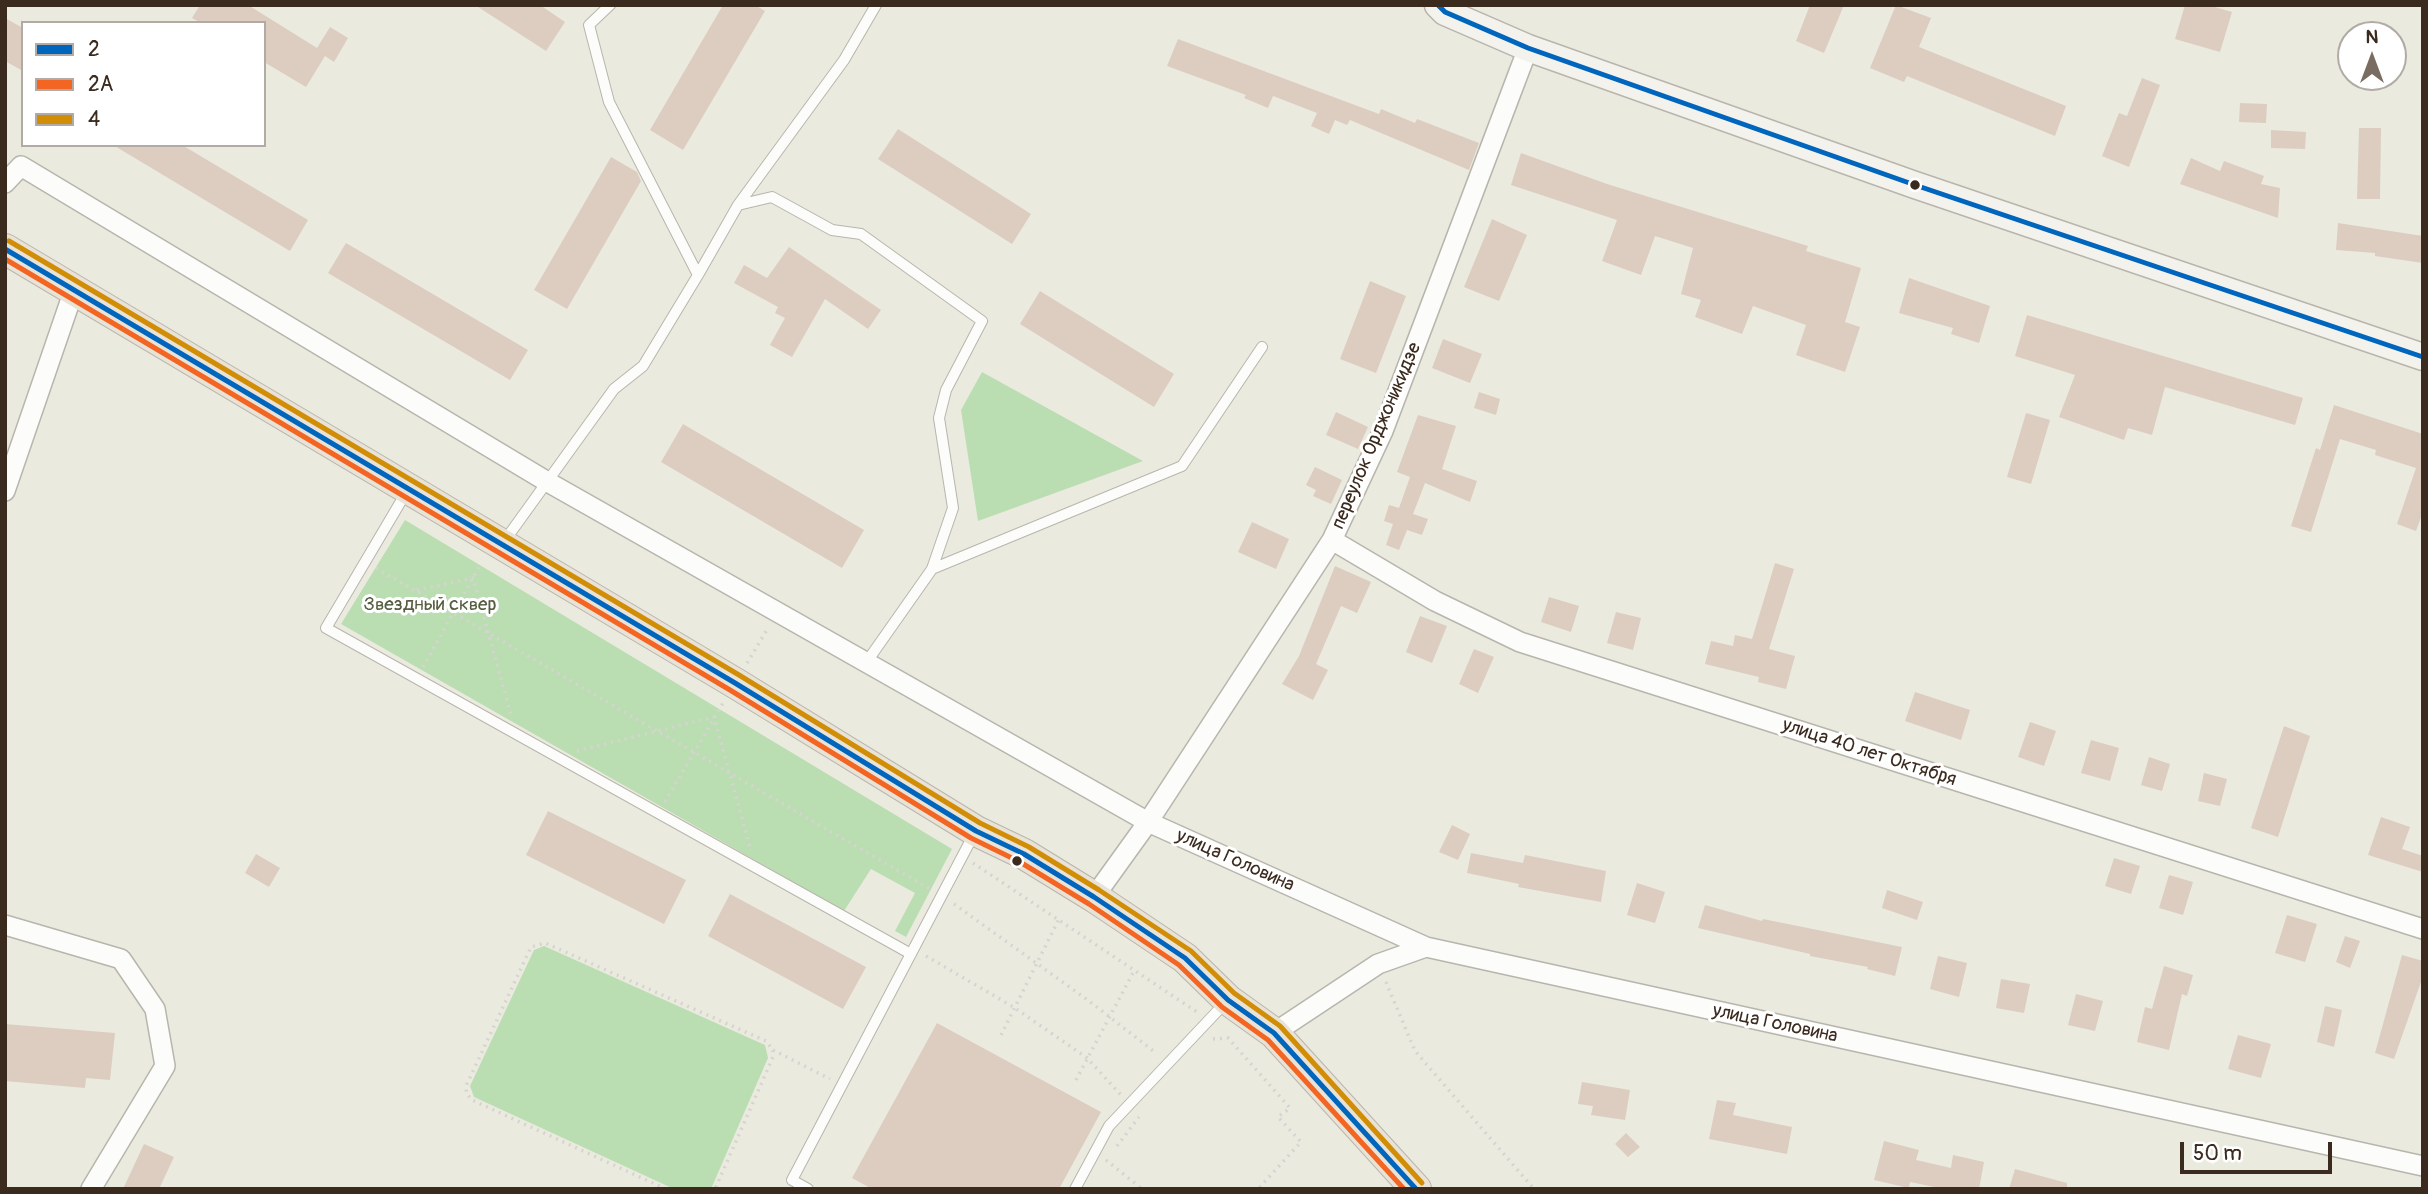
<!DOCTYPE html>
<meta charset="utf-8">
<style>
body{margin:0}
#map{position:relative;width:2428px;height:1194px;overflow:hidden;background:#ebeadf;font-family:Pangolin,sans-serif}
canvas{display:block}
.frame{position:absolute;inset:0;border:7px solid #3b2a1e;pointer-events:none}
.legend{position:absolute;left:21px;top:21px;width:245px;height:126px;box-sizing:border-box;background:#fff;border:2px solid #b1aaa5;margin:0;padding:9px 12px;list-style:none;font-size:21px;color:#3b2a1e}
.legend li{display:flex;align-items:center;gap:14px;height:35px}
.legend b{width:35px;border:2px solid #b1aaa5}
.north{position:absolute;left:2337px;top:21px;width:70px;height:70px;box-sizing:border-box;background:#fff;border:2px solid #b1aaa5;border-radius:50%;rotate:0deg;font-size:19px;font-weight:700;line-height:28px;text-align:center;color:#3b2a1e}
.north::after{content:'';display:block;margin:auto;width:24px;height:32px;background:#796d62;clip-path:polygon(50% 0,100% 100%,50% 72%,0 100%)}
.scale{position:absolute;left:2180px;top:1142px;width:152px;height:32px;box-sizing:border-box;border:4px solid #3b2a1e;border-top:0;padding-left:9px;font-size:21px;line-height:24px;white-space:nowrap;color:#3b2a1e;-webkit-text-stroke:5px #fff;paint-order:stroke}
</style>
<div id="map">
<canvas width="2428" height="1194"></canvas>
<div class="frame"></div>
<ul class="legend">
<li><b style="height:9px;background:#0065bd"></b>2</li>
<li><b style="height:9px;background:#f26522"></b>2А</li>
<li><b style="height:9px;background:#d18d06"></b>4</li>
</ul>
<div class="north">N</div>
<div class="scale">50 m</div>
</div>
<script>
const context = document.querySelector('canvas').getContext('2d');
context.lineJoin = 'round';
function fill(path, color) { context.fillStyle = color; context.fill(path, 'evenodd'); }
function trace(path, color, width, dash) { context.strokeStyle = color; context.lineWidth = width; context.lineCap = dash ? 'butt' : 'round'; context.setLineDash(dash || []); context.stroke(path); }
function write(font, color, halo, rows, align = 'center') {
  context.font = font + ' Pangolin,sans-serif'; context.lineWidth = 6; context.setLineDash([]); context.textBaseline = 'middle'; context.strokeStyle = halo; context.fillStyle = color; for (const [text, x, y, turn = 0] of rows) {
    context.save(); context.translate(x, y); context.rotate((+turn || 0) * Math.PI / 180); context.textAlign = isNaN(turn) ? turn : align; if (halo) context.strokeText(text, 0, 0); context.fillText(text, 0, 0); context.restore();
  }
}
fill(new Path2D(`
 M982,372L1143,461L978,521L961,410Z
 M405,520L952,849L906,937L895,931L915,893L871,869L844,911L341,624Z
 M544,946L765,1045L768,1058L711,1189H674L474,1097L470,1086L534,950Z`), '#badeb2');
fill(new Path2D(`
 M200,5H248L317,48L330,27L348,38L334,62L325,56L306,87L264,62V23H201L192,18Z
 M475,5H540L565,22L546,51Z
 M723,5H755L765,11L683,150L650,130Z
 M1810,5H1844L1824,53L1796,41Z
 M1896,5L1931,18L1919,47L2066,106L2055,136L1907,76L1904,82L1870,68Z
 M2185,5H2208L2232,12L2220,52L2175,39Z
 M5,18L23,28V71L5,61Z
 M1178,39L1379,114L1381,109L1415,123L1417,119L1479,143L1469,170L1350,120L1347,125L1335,120L1329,134L1311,126L1317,113L1273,96L1268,108L1244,98L1246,95L1167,66Z
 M2142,78L2160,85L2129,167L2102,156L2119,113L2127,116Z
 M2240,103L2267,104L2266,123L2239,122Z
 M2359,128H2381L2380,199H2357Z
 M898,129L1031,214L1012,244L878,159Z
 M2271,130L2306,132L2305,149L2271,148Z
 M113,145H182L308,220L290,251Z
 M1521,153L1607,184L1808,246L1806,251L1861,268L1845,322L1860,327L1845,372L1796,355L1806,325L1753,306L1742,334L1695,317L1701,300L1681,294L1693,248L1655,236L1641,275L1602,261L1617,220L1511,185Z
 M611,157L637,172L641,181L567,309L534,290Z
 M2191,158L2220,171L2224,161L2264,176L2261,184L2280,188L2278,218L2180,184Z
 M1492,219L1527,235L1499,301L1464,287Z
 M2338,223L2423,236V263L2375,256V253L2336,250Z
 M346,243L528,350L510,380L328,273Z
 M789,247L881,310L868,329L825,299L792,357L770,345L785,318L775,313L778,307L734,283L744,265L767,278Z
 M1909,278L1990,306L1979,343L1951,334L1953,328L1899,313Z
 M1370,281L1406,296L1376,373L1340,359Z
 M1040,291L1174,374L1154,407L1020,324Z
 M2027,315L2303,398L2295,425L2165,387L2152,435L2128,428L2124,440L2059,417L2075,375L2015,356Z
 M1443,339L1482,354L1470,383L1432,368Z
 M1479,392L1500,399L1496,415L1474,408Z
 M2334,405L2423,434V512L2416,531L2397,524L2416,468L2375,455L2376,450L2340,439L2311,532L2291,526L2316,448L2320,450Z
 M1336,412L1368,427L1358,449L1326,435Z
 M2026,413L2050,420L2031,484L2007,477Z
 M1418,415L1456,426L1442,469L1477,481L1470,502L1425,483L1413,514L1428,519L1422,535L1407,530L1399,550L1386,545L1393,524L1384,521L1389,505L1399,508L1410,477L1397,472Z
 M683,424L864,530L842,568L661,462Z
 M1315,467L1342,480L1331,504L1313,496L1316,490L1306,485Z
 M1252,522L1289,539L1276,569L1238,552Z
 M1775,563L1794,569L1769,649L1795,656L1786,689L1758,682L1759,677L1705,664L1711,641L1733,646L1735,635L1752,639Z
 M1335,566L1371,582L1357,613L1341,606L1316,664L1328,670L1313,700L1282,684L1299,656Z
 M1549,597L1579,606L1571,632L1541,622Z
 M1616,612L1641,618L1633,650L1607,643Z
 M1420,616L1447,626L1432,663L1406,652Z
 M1474,649L1494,657L1478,693L1459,684Z
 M1915,692L1970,710L1961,740L1905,721Z
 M2030,722L2056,731L2044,766L2018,757Z
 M2284,726L2310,736L2278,837L2251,828Z
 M2091,740L2119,748L2110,781L2081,773Z
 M2149,757L2170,764L2162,791L2141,785Z
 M2204,773L2227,779L2220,806L2198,801Z
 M548,811L686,880L664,924L526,855Z
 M2381,817L2410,827L2402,849L2423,856V872L2368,855Z
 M1452,825L1470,834L1458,860L1439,852Z
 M1471,853L1523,863L1525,855L1606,871L1601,902L1518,887L1519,884L1467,873Z
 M256,854L280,868L269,887L245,873Z
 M2114,858L2140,866L2131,894L2105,886Z
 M2169,875L2193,882L2183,915L2159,908Z
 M1637,883L1665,892L1655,923L1627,915Z
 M1887,890L1923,902L1917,920L1882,908Z
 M730,894L866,967L843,1009L708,936Z
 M1705,905L1762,921L1763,919L1902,947L1895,976L1867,969L1868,967L1810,956V954L1698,928Z
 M2287,915L2317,924L2305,962L2275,953Z
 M2345,936L2360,941L2350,968L2336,962Z
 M2402,955L2423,961V976L2394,1059L2375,1053Z
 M1938,956L1967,963L1959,997L1930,989Z
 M2164,966L2193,975L2187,996L2182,994L2169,1050L2137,1042L2145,1007L2152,1009Z
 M2001,979L2030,984L2024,1013L1996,1008Z
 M2076,994L2103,1001L2095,1031L2068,1025Z
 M2325,1006L2342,1010L2334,1047L2317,1042Z
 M937,1023L1101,1112L1059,1189H872L852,1178Z
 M5,1024L115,1033L110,1080L86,1078L85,1088L5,1081Z
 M2238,1035L2271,1044L2261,1078L2228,1069Z
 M1582,1082L1630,1090L1625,1120L1591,1115L1593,1106L1578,1104Z
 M1717,1100L1736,1103L1733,1115L1792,1127L1787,1154L1709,1139Z
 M1626,1133L1640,1147L1628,1157L1615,1144Z
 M1884,1141L1919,1150L1916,1160L1951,1168L1953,1155L1984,1162L1979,1189H1944L1910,1182L1909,1188L1874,1180Z
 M144,1144L174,1157L159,1189H123Z
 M2015,1169L2067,1183V1189H2009Z`), '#dccdc0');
const lane = new Path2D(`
 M738,205L844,60L876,5
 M698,275L738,205L772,197L832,230L861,234L982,321L946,390L939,418L953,508L932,569L868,660
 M407,491L326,628L911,954
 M503,543L614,389L643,366L698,275L609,102L589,25L610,5
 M932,569L1182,466L1262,347
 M808,1189L792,1180L974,834
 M1075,1189L1109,1126L1225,1003`);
const street = new Path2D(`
 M5,183L21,166L546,481L1148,822L1426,947L2423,1166
 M5,491L74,290
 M1332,540L1435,601L1520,642L2423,929
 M1094,897L1148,822L1332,540L1383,431L1528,48
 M5,925L121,959L155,1009L165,1066L91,1189
 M1274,1033L1378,964L1426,947`);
const secondary = new Path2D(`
 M1438,5L1445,12L1528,48L1915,185L2423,357`);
const primary = new Path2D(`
 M5,249L735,683L976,831L1024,854L1094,897L1185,958L1228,1000L1274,1033L1416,1189`);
trace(lane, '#b8b5ad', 12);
trace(street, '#b8b5ad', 22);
trace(secondary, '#b8b5ad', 29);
trace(primary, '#b8b5ad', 32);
trace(new Path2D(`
 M376,568L930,889
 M417,590L473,578L511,715
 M747,663L768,628
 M423,667L480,565
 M577,751L714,717L750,847
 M665,802L723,703
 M973,863L1197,1012
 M954,904L1089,1001L1156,1053
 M926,956L1015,1008L1087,1058L1121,1095
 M1386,982L1415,1051L1534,1189
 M1001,1035L1059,919
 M1213,1039L1228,1038L1290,1108L1278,1117L1301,1142L1258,1189
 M773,1050L830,1079
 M1076,1080L1135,969
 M1117,1146L1139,1117
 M1106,1160L1142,1189
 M666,1189L472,1100L466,1093L467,1084L531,947L545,943L766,1041L773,1050V1057L715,1189`), '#d6d4d1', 3.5, [2, 5]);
trace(lane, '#fcfcfa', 10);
trace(street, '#fcfcfa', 19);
trace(secondary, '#f4f2ec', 26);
trace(primary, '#e9e3d7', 30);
trace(new Path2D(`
 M1438,5L1445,12L1528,48L1915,185L2423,357
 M5,249L735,683L976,831L1024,854L1094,897L1185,958L1228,1000L1274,1033L1416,1189`), '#0065bd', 5);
trace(new Path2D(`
 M5,259L730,690L971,838L1020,862L1089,904L1179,965L1222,1007L1268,1040L1404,1189`), '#f26522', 5);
trace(new Path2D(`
 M9,241L739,675L980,823L1029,847L1099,890L1191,951L1234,993L1280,1026L1422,1183`), '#d18d06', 5);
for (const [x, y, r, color] of [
 [1915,185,6,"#3b2a1e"],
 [1017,861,6,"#3b2a1e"]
]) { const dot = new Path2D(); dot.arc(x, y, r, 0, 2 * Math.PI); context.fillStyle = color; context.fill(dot); trace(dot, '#fff', 2.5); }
write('19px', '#3b2a1e', '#fff', [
 ["переулок Орджоникидзе",1377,436,-67],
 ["улица 40 лет Октября",1869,753,18],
 ["улица Головина",1235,861,24],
 ["улица Головина",1775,1024,12]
]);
write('19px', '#555d3f', '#fff', [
 ["Звездный сквер",430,605]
]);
</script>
